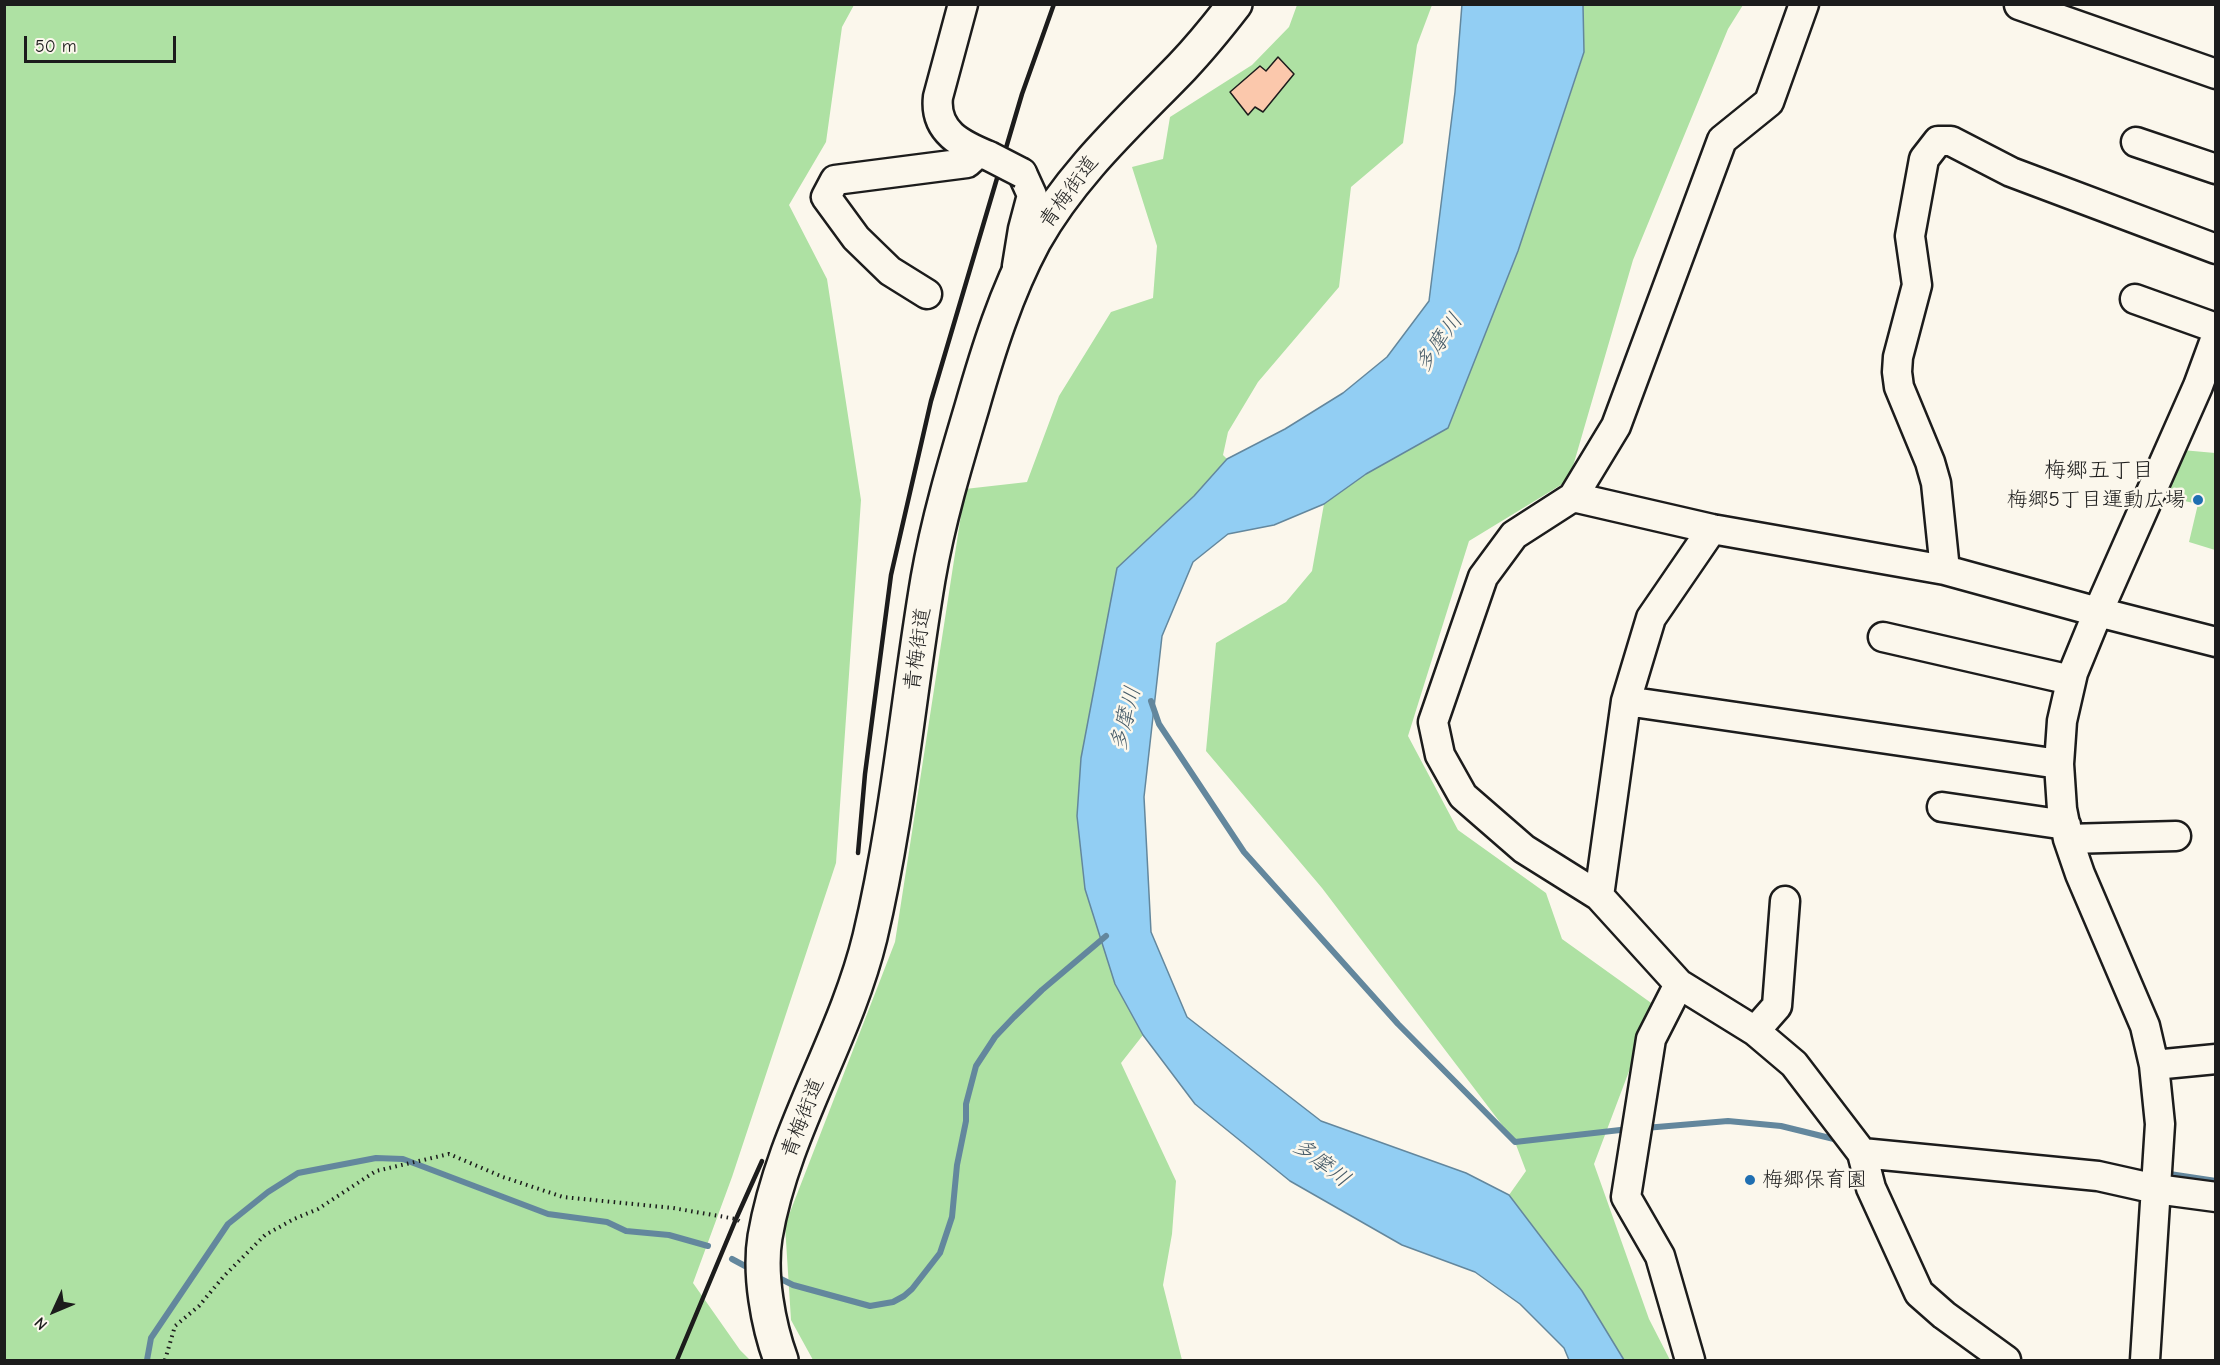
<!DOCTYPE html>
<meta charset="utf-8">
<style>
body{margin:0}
#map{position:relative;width:2220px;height:1365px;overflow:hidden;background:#fbf7ec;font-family:"Comic Neue",sans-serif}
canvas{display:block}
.frame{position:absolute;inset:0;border:6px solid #1c1c1c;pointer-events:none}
.north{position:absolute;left:24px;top:1281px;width:60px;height:60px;-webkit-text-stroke:4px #fbf7ec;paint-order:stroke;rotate:226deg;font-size:16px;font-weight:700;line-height:24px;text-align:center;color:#1c1c1c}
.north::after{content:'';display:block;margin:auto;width:21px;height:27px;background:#1c1c1c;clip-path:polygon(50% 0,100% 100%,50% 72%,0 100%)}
.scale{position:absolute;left:24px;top:36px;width:152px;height:27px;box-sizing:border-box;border:3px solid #1c1c1c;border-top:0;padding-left:8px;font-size:18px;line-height:21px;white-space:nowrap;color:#1c1c1c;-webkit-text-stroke:4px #fbf7ec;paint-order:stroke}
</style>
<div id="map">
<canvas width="2220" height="1365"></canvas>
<div class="frame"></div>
<div class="north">N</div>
<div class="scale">50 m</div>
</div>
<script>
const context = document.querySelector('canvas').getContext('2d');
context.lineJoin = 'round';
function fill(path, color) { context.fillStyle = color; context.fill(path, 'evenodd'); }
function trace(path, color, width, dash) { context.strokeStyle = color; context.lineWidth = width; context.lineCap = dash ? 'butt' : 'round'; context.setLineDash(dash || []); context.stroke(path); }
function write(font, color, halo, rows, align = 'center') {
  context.font = font + ' "Comic Neue","Klee One",sans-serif'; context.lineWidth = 5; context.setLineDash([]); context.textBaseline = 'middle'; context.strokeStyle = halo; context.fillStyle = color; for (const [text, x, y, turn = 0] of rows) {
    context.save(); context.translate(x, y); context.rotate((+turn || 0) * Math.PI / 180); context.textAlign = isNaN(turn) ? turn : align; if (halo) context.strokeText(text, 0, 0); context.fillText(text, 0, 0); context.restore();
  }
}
fill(new Path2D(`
 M5,4L854,5L842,27L826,142L789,205L827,279L861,500L836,863L732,1177L693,1283L740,1350L750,1360H5Z
 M1297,5H1432L1417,45L1403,143L1351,187L1339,287L1258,382L1228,432L1223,455L1227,459L1194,496L1117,568L1115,984L1143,1035L1121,1063L1176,1181L1172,1234L1163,1285L1182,1360H813L791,1320L785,1225L895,942L965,489L1027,482L1059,396L1111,312L1153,298L1157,246L1132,167L1163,159L1170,117L1252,65L1289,27Z
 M1583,5H1743L1728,29L1633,260L1569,480L1469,541L1408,736L1458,830L1546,893L1562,939L1654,1005L1594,1164L1649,1319L1670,1360H1624L1582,1291L1509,1195L1526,1171L1515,1142L1322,888L1206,751L1216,643L1286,602L1312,571L1324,504L1366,474L1448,428L1518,251L1584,53Z
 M2182,450L2215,453V550L2189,542L2198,504L2162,496Z`), '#aee1a3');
const water = new Path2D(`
 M1462,4L1583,5L1584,52L1518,251L1448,428L1366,474L1324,504L1274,525L1228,534L1193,562L1162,636L1144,797L1151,932L1187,1017L1321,1121L1466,1173L1509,1195L1582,1291L1624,1360H1569L1564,1348L1520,1304L1475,1272L1402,1245L1290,1181L1195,1104L1143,1035L1115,984L1085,889L1077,816L1081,758L1117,568L1194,496L1227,459L1285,429L1343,393L1387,357L1429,301L1455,92Z`);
fill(water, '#92cef3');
trace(water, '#63879d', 1.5);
trace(new Path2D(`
 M1151,701L1159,724L1244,852L1398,1024L1515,1142L1629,1129
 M1645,1128L1728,1121L1781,1126L1842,1141
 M2163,1173L2216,1181
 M732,1259L745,1266
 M775,1276L793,1285L870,1306L893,1302L904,1296L912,1289L940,1253L952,1217L957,1165L966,1121V1104L976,1066L995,1037L1014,1017L1042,990L1106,936
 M147,1360L151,1338L228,1224L268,1192L298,1173L376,1158L403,1159L548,1214L607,1222L626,1231L669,1235L708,1246`), '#63879d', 6);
const building = new Path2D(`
 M1278,57L1294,74L1263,112L1255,107L1248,115L1230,92L1260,66L1266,71Z`);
fill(building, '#fbc8ac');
trace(building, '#1c1c1c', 1.5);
const minor = new Path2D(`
 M963,4L938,97C934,132 962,145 989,156
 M1804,4L1769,102L1722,140L1616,426L1573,497L1514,535L1483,577L1433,722L1440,755L1463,796L1524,849L1599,896L1679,984L1755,1031L1794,1064L1862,1153L1871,1188L1919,1293L1944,1315L2006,1360
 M2019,5L2216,74
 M2136,142L2216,169
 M1017,266L1023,229L1032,195L1022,173
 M927,294L890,271L856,238L826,197L835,180L967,163L979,152
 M2135,299L2216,328
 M1573,497L1712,529L1945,570L2098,612L2216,642
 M1945,570L1936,483L1930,462L1899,387L1897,372L1898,357L1917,285L1910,236L1924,159L1938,141H1951L2011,172L2216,249
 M1883,637L2071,680
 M1626,701L2059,764
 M1942,807L2066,825
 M2068,839L2176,836
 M1599,896L1626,701L1651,618L1712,529
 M1679,984L1651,1039L1626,1197L1660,1256L1690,1360
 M1755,1031L1777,1006L1785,901
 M2154,1065L2216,1059
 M1862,1153L2098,1176L2156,1189L2216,1197
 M2145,1360L2160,1124L2154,1065L2145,1026L2080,874L2068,839L2062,809L2059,764L2062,721L2073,673L2098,612L2198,386L2216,337`);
const highway = new Path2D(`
 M781,1360C768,1325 759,1274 765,1237C783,1131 845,1040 870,937C898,819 908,698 928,579C938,521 955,464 972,407C988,351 1006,293 1034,241C1072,173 1129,122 1182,67C1201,47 1218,26 1235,4`);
trace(minor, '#1c1c1c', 33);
trace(highway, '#1c1c1c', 38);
trace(new Path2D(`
 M165,1360L175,1326L199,1306L224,1276L265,1235L294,1219L318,1209L376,1171L449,1154L503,1177L563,1197L673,1208L736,1219L742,1223`), '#1c1c1c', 4, [1.5, 4.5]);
trace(minor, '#fbf7ec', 28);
trace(highway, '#fbf7ec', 33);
trace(new Path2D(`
 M858,853L865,774L891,575L931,401L1022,94L1054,4
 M677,1360L736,1219L762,1161`), '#1c1c1c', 4.5);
const minorBridge = new Path2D(`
 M989,156L1022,173`);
trace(minorBridge, '#1c1c1c', 33, []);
trace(minorBridge, '#fbf7ec', 28);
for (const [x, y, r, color] of [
 [2198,500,6,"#1f6fb2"],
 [1750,1180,6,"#1f6fb2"]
]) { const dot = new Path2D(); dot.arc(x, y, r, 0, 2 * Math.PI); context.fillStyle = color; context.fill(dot); trace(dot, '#fbf7ec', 2); }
write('21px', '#1c1c1c', '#fbf7ec', [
 ["青梅街道",1069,192,-54],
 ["青梅街道",918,649,-82],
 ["青梅街道",803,1118,-69]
]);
write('21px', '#1c1c1c', '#fbf7ec', [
 ["梅郷5丁目運動広場",2186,500],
 ["梅郷保育園",1762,1180,"left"]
], 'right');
write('italic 22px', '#455a67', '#fbf7ec', [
 ["多摩川",1439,343,-55],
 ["多摩川",1126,719,-76],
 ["多摩川",1321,1163,37]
]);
write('22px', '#1c1c1c', '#fbf7ec', [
 ["梅郷五丁目",2099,471]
]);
</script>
